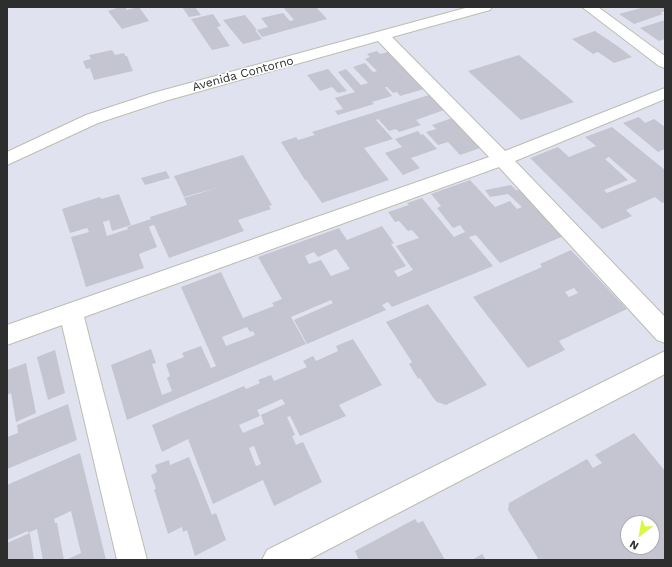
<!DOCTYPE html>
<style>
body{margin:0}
#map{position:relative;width:672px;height:567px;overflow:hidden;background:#e1e2ef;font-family:"Work Sans",sans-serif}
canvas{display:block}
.frame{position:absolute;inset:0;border:8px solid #2e2e2e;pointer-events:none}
.north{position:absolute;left:620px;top:515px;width:40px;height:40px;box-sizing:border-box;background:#fff;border:1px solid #ababab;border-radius:50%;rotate:211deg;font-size:11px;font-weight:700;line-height:16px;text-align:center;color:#2e2e2e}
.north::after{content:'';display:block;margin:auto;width:14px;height:18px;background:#d7f944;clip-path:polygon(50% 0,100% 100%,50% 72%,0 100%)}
</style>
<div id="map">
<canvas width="672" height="567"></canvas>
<div class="frame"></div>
<div class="north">N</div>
</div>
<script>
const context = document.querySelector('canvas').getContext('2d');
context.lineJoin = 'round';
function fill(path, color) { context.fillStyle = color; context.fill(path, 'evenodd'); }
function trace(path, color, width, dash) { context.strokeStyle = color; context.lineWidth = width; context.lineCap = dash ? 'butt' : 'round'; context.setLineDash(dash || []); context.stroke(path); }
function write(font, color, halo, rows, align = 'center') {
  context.font = font + ' "Work Sans",sans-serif'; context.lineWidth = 3; context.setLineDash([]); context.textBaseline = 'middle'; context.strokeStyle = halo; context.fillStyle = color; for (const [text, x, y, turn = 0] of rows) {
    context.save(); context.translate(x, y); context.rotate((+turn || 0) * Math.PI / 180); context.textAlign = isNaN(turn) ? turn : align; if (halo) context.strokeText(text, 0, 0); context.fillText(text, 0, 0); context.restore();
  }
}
fill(new Path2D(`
 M120,7H125L127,10L139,7L149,21L122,29L108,11Z
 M182,7H195L201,15L189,17Z
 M283,7H316L327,19L262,37L257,30L268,27L261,18L283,13L290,21L294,20Z
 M640,7H665V11L660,13L663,14L634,24L619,14L641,8Z
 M213,14L221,26L217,27L230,46L212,50L191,19Z
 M245,15L257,30H255L262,39L243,44L223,20Z
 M665,20V39L659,41L640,28Z
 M595,31L616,45L632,57L614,63L598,52L593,54L572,39Z
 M112,50L115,55L124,53L125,56H127L133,71L94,80L90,68L86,69L83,61L91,59L89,55Z
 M377,51L380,54L388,52L424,89L400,96L397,92L393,93L387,87H385L392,96L372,102L374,104L338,115L335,111L343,109L335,98L355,92L338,72L346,69L361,85L368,83L353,67L365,63L373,72L377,71L365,59L370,57L367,54Z
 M519,55L574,102L521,120L468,71Z
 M328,69L341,84L347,91L338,93L332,87L320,91L307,75Z
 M429,95L444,110L416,120L421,125L399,132L396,129L389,131L378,119L376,120L393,139L364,148L389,180L322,203L306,180H305L281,142L296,137L298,140L315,135L312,132Z
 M639,117L645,123L654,119L665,127V149L658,152L623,123Z
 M452,118L480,148L460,155L448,142L438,145L426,132L436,129L432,125Z
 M612,127L665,170V202L662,203L655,197L626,210L632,216L602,229L530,158L558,147L569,157L596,146L585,137ZM609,157L619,166L637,181L607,193L604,190L628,180L605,159Z
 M418,131L421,135L423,134L437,149L411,158L420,168L403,175L385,153L402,147L395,139Z
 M243,155L272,205L269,206L271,209L238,220L244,231L169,258L154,225L149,227L157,247L139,254L144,268L86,287L71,237L89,232L87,228L70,233L62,209L100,197L101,199L119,194L131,225L112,231L109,220L103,222L107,236L128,229L127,227L151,219L150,217L187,205L184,198L220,187L184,197L174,176Z
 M166,171L170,178L145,185L141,178Z
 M470,180L495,207L510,201L517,209L522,207L508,194L490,197L485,190L511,185L516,190H518L523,193L566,235L500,263L476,235L469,237L493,266L392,307L388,302L382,305L386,310L307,344L294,320L333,303L331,300L291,317L306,344L127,420L111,365L151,349L156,363L152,364L162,395L172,391L167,378L170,376L166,364L184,357L182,353L201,346L211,368L216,366L181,287L221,272L243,318L274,306L272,303L282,299L258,257L339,228L347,240L382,226L394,243L391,244L406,266L394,271L398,277L413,270L396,246L419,238L412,230L408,231L399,221L395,222L388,212L409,205L407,203L422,198L454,237L465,232L460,225L453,228L437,208L441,206L431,194ZM336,249L350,269L331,276L321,260L309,264L305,256L314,252L318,257ZM247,327L250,332L253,331L255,335L226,346L222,337Z
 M571,250L627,309L559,341L565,350L528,368L473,297L542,267L540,264ZM574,288L578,293L569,297L565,292Z
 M428,304L487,385L446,405L437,402L434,399L420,378L418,379L409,364L412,362L386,322Z
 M353,339L382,385L339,405L346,416L300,436L290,416L287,417L295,435L292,436L296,445L303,442L322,482L274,506L263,480L213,504L188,439L162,452L152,425L244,386L246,389L260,383L258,380L271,375L274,381L307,367L303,361L313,356L316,361L338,351L336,346ZM282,399L285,404L261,415L264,424L243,433L239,425L260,416L257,410ZM254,446L261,464L256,466L249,448Z
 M55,350L65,393L48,400L37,357Z
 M26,363L36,413L16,422L11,393L7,395V370Z
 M68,404L77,440L7,469V437L18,433L17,425Z
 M634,433L665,471V560H539L508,510L509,503L587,459L593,468L602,463L595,455ZM628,523H652V547H628Z
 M80,453L106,560H66L81,553L71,511L54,519L55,523H57L64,560H43L37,529L28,533V531L7,540V485Z
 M189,457L212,515L216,513L226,540L195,556L187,530L183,532L182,527L168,534L154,489H156L151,475L157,472L155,465L169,460L170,465Z
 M415,519L418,523L423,521L445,560H359L355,551Z
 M30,533L34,560H7V543Z
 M482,554L486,560H472Z`), '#c5c5d2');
const minor = new Path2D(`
 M469,7H492L490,10L392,37L505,151L665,88V99L515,161L665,317V343L657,340L499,167L84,317L147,560H117L62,325L7,345V325L489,157L378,41L165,101L98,123L7,165V152L86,115L153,93Z
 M582,7H598L665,56V68L659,66Z
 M665,351V374L308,560H262L267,550Z`);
trace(minor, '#bbbeb1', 2);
fill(minor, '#fff');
write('12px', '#2e2e2e', '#fff', [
 ["Avenida Contorno",243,74,-15]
]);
</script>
